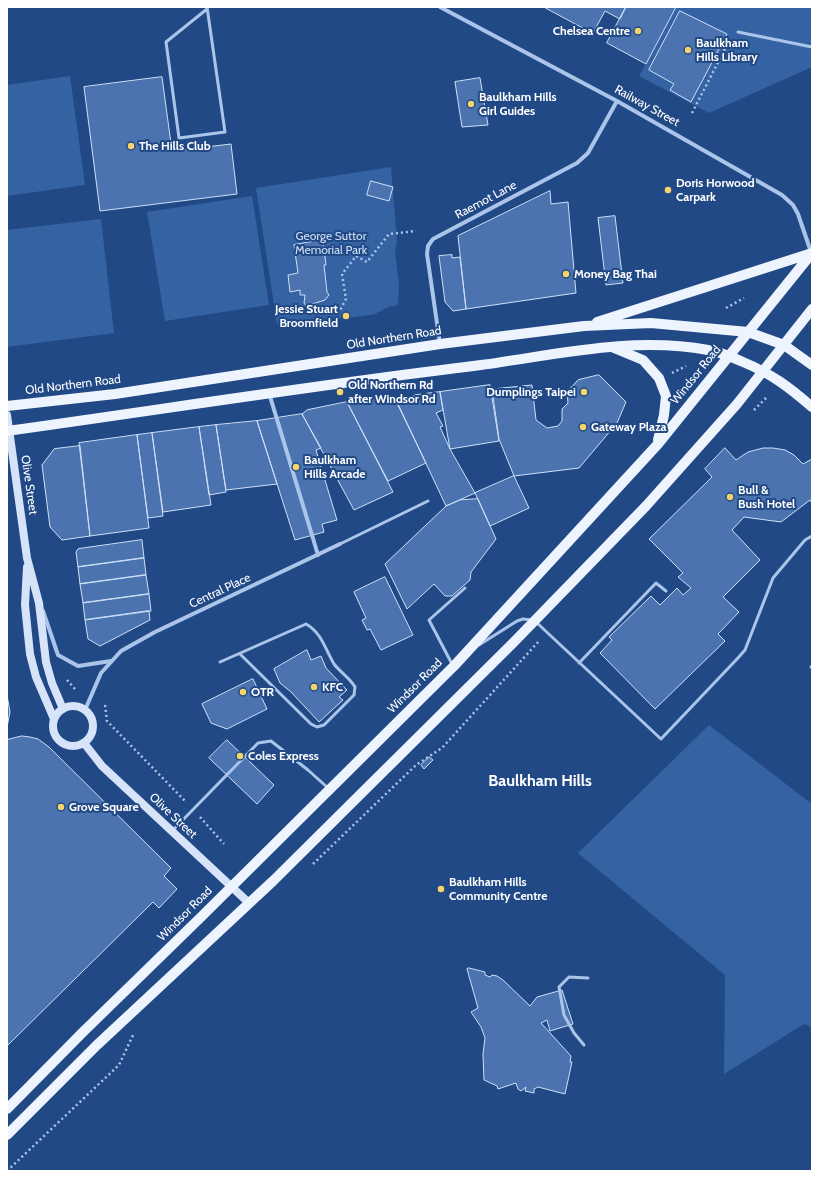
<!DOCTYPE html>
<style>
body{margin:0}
#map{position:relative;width:819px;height:1178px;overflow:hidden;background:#214986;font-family:Cabin,sans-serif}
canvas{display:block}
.frame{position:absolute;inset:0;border:8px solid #fff;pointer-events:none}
</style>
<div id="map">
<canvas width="819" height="1178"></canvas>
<div class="frame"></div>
</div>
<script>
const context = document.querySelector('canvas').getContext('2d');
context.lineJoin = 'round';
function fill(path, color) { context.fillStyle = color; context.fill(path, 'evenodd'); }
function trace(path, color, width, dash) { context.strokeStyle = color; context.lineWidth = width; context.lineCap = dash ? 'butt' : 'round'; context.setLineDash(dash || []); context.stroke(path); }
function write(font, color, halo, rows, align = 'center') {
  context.font = font + ' Cabin,sans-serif'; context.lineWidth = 4; context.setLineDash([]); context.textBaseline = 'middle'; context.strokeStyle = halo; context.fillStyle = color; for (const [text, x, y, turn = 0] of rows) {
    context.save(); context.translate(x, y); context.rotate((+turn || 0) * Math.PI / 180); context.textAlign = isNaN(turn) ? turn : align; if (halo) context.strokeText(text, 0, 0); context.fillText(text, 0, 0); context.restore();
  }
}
fill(new Path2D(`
 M676,7H812V67L709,113L639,76Z
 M70,76L85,185L7,196V85Z
 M391,167L397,241L395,251L399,285L398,305L388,307L375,314L356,317L319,319L277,324L256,188Z
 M252,196L269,305L165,321L147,212Z
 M101,219L114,333L7,347V230Z
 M709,725L812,804V1027L804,1024L724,1074L725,975L578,853Z`), '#3562a3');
const building = new Path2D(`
 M544,7H626L620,19L605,11L593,33Z
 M626,7H676L646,64L607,43Z
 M680,11L727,34L691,102L670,90L674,84L649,70Z
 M162,77L172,151L231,144L237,194L100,211L84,87Z
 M480,78L488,125L462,127L455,82Z
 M371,181L393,187L389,201L367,195Z
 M550,191L551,204L568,202L576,293L466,309L458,236Z
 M615,216L623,283L606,285L598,218Z
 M323,240L326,265H324L327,292L329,295L325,300L306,306L304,303L305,295H300V290L290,292L288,275L298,273L294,245Z
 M452,255V258L460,257L466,309L453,311L445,302L439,256Z
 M599,375L626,402L617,423L579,468L514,476L499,439L492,389L532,385L536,420L547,428L558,426L562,421V409L568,403L567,392L578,380Z
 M490,385L499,441L450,449L440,392Z
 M440,392L443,410L436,413L443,426L440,427L450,449L475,493L446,506L398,404L415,395Z
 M394,397L426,463L388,481L347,402Z
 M347,402L393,492L354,510L302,414L307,410Z
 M302,414L321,448L316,450L337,520L322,524L324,532L295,540L257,421Z
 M257,421L277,484L226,490L216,425Z
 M216,425L226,492L209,495L199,427Z
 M199,427L211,505L163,512L152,433Z
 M152,433L163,516L148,518L137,435Z
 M137,435L149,528L90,536L79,443Z
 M80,446L90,536L62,540L50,527L42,465L54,449Z
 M725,448L736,460L748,452L763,448H773L785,450L794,455L803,464L812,459V503L810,500L781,522L744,517L732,530L760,560L723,597L739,612L718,634L725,641L655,709L600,653L612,640L609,637L651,596L660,605L677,588L683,595L691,588L678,577L683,573L649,539L712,477L705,469Z
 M514,476L529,508L490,526L475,493Z
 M478,499L496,539L471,572L470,580L452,596H445L434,584L407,609L385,564L446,506L460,500Z
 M142,540L144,558L78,567L76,552L78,549Z
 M144,558L146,575L80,584L78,567Z
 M146,575L149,594L83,603L80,584Z
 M385,577L413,635L381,650L370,629L367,630L362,620L366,618L354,592Z
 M149,594L151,611L85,620L83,603Z
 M149,611L150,620L100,646L88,639L85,620Z
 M307,650L311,660L321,656L326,668L347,690L339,697L343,700L319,722L291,692L280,683L274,669Z
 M253,679L267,709L227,729L211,723L202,704Z
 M7,695L10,712L7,727Z
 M22,736L30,737L38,739L49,747L171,868L164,876L177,889L159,908L153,902L7,1046V740Z
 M227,740L274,785L257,804L209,758Z
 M429,757L433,760L424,769L421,765Z
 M469,968L485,972V975L490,977L492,975L497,976L503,980L530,1006L537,997L562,990L573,1024L550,1031L547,1020L541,1023L571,1056L570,1062H572L565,1094L538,1087L534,1089V1093L525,1091L526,1087L521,1091L518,1089L516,1083L498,1089L497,1086L484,1080L483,1054L485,1038L481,1027L471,1012L478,1008L467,969Z`);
fill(building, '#4a73af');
trace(building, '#cfe0f7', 1);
trace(new Path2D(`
 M692,113L730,39
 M726,308L744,298
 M330,323L328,311L340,310L346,299L342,274L356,256L367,262L389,234L416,231
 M672,373L686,366
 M754,410L766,398
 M67,680L75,689
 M105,705L107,721L186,802
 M200,817L224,844
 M313,864L416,765L442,748L539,641
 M7,1171L119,1065L134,1033`), '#abc5ea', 2.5, [2, 3]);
trace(new Path2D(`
 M207,7L225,132L179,138L166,42L207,9
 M738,32L812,47
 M340,544L428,501
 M536,622L661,739L737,659L745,650L773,578L805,540L812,536
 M479,645L517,621L523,619L531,620
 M220,662L306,624C322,633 325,649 334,664C340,672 350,678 355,687L354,695L324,725L317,727L311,724L240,654
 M579,663L656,583L666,591
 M452,664L429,620L465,588
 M811,667L812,666
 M173,830L258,743L271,741L308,770L328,788
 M584,1045L574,1033L564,1015L559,987L569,977L588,978`), '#abc5ea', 3);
trace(new Path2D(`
 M440,7L617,101L782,195L793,205L798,214L811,252
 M440,344L427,254L428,246L433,239L577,163L588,153L617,101
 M269,393L318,555
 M43,611L58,655L78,666L111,661
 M85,710L101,673L121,651L155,632L340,544`), '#abc5ea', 4);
trace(new Path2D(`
 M7,415L27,558L39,603L46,662L52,683L63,709
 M27,567L25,605L30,654L36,677L54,719
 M53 726a20 20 0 1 1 40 0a20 20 0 1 1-40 0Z
 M84,743L102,766L249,903`), '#d6e3f8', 8);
trace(new Path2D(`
 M597,322L812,253
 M614,348L643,360L659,378L666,396L664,415L658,440
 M7,406L115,394L440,344L584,326L651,323L748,332L784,345L812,365
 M7,431C165,409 323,384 481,365C556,355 632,336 708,350C720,352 732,357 743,362C772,374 789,387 812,407
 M7,1109L83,1032L199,919L454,666L658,444L812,253
 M7,1135L97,1045L273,881L513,643L646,506L737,404L812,309`), '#eef4fe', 10);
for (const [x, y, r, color] of [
 [638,31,4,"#f6d46c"],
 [688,50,4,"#f6d46c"],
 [471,104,4,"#f6d46c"],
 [131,146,4,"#f6d46c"],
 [668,190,4,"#f6d46c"],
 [566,274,4,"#f6d46c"],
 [346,316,4,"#f6d46c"],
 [340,392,4,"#f6d46c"],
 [584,392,4,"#f6d46c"],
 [583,427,4,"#f6d46c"],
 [296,467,4,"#f6d46c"],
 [730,497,4,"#f6d46c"],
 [314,687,4,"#f6d46c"],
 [243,692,4,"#f6d46c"],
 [240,756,4,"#f6d46c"],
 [61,807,4,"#f6d46c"],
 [441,889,4,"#f6d46c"]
]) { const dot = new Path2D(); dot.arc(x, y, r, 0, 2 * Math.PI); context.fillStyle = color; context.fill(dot); trace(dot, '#214986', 1.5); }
write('bold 12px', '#fff', '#214986', [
 ["Chelsea Centre",630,31,"right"],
 ["Baulkham",696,43],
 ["Hills Library",696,57],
 ["Baulkham Hills",479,97],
 ["Girl Guides",479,111],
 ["The Hills Club",139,146],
 ["Doris Horwood",676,183],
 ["Carpark",676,197],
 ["Money Bag Thai",574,274],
 ["Jessie Stuart",338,309,"right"],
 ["Broomfield",338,323,"right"],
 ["Old Northern Rd",348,385],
 ["after Windsor Rd",348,399],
 ["Dumplings Taipei",576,392,"right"],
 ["Gateway Plaza",591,427],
 ["Baulkham",304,460],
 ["Hills Arcade",304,474],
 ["Bull &",738,490],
 ["Bush Hotel",738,504],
 ["KFC",322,687],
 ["OTR",251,692],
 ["Coles Express",248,756],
 ["Grove Square",69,807],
 ["Baulkham Hills",449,882],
 ["Community Centre",449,896]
], 'left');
write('12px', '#fff', '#214986', [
 ["Railway Street",647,106,29],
 ["Raemot Lane",486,200,-28],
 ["Old Northern Road",394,338,-9],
 ["Windsor Road",696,375,-51],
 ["Old Northern Road",73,385,-7],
 ["Olive Street",29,485,82],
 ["Central Place",220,591,-25],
 ["Windsor Road",415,686,-45],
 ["Olive Street",173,816,43],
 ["Windsor Road",185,914,-45]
]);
write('12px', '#cfe0f7', '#214986', [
 ["George Suttor",331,236],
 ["Memorial Park",331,250]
]);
write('bold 16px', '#fff', '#214986', [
 ["Baulkham Hills",540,781]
]);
</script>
